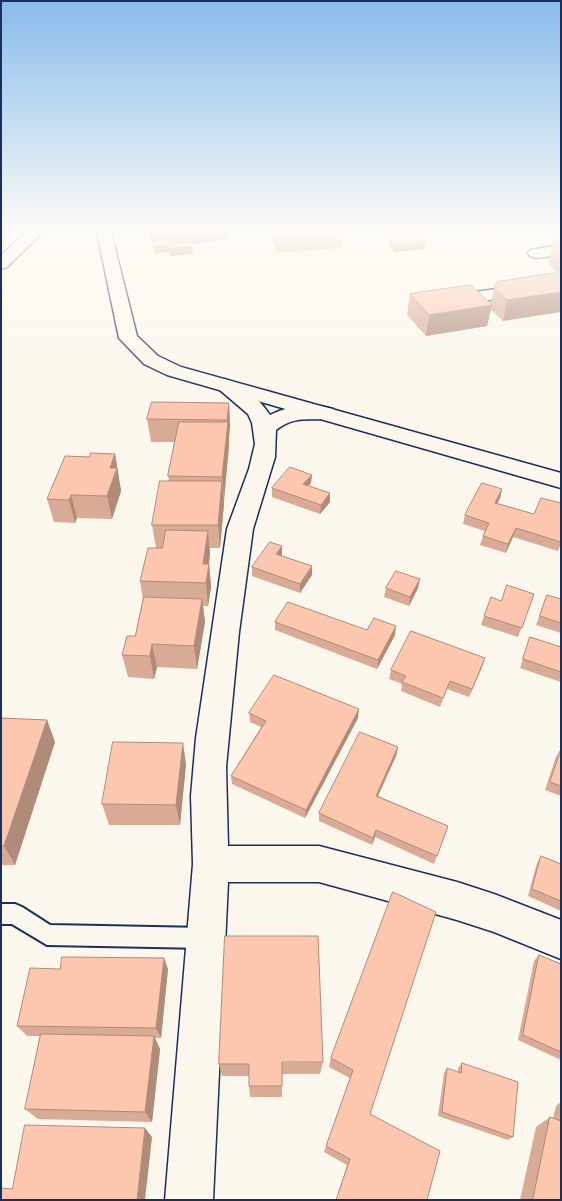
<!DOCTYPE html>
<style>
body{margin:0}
#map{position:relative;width:562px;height:1201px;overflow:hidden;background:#fbf7ec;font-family:"Indie Flower",sans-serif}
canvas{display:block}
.frame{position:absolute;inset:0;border:2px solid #1b2f5e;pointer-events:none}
</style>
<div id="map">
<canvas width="562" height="1201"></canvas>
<div class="frame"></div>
</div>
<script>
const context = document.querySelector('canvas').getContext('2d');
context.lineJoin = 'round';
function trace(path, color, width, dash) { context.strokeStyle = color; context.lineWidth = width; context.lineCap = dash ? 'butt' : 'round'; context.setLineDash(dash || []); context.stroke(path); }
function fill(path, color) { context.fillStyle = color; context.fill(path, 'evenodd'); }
const lane = new Path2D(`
 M1,904H15L22,907L50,925L205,928L212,931L215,938L212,945L205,948L47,945L12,924H1Z`);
const street = new Path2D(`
 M561,245V255L536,258L530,256L528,253L530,250Z
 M561,280V290L446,306L440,305L437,301L440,297L446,296Z
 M224,379C243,384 259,399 270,415C289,405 313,403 333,409L337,413L333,417C310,423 299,413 276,430L275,457L253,529L239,632L226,767L228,846H319L457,882L494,894L561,920V959L494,932L457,920L319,882H228L213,1200H165L193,864L191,796L196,738L227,529L249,469L255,444L252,423L248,414L214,385L217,381Z`);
const secondary = new Path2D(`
 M31,228H47L7,267L1,269V255Z
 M96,228H110L137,336L158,356L181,367L561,473V488L167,375L144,364L119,338Z`);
trace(lane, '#1b2f5e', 4);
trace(street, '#1b2f5e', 3);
trace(secondary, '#1b2f5e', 3);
fill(lane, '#fbf7ec');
fill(street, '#fbf7ec');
fill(secondary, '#fbf7ec');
fill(new Path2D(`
 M148,228H228V239L191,244L192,246L193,254L170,256L169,252L155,254L152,242L151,243L149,237Z
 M271,228H339L343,234L342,248L277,253L271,237Z
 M476,228H513L512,232L481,234Z
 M560,235L561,274H559L548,264L555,237H560Z
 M389,238L425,249L394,252L389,246Z
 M555,273L503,321L491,310L487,326L426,336L407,315L410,294L491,304L494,288Z
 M229,403L230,426L229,438V445L220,548H210V554L209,564L211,587L208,606H203L205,622L197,669L157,667L154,679L128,677L122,655L135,636L143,600L140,581L162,548H156L152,525L169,481L168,476L175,442H151L147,419Z
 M115,454L121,491L112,519L77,518L75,523L54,522L47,499Z
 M311,483L309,486L330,493V502L320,514L272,497V488Z
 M502,489L500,498L497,503L534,514L561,503V544L558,551L513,537L506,553L480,545L483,536L485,531L463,524L465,515Z
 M282,555L281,556L312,575L300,593L252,576V567Z
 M386,588H418L409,606L384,597Z
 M534,594L518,637L481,625L484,616L501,601Z
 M547,595L561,599V633L536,625Z
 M275,622L367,630L395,635L377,669L275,630Z
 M530,637L561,647V682L520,668Z
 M482,667L469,697L447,689L440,707L401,691L402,684L389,679L391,670Z
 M249,713L358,718L305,818L232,784L231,776L261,727L250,722Z
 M1,718L47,720L55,742L15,865H1Z
 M398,747L396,756L378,796L448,826L434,864L375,837L372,845L319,821V813Z
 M561,749V796L545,790L556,757Z
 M186,764L180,825H109L102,804Z
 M541,856L561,864V863V911L528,896L537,863Z
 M393,892L370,1114L427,1200H336L347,1165L324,1152L350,1078L329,1067L331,1058Z
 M539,955L561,964V1060L518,1040L534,961Z
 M60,969H168L161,1038H155L160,1049L152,1122L38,1119L25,1109L40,1036H27L17,1026Z
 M323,1062L320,1074H282V1097H250L249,1086V1076H222L219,1064Z
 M462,1063L513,1137L508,1140L438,1116L444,1073L447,1068L458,1072V1068Z
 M561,1102V1200H520L536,1127L550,1117L553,1118L556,1106Z`), '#d9ab96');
fill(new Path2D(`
 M149,228H159L160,241L151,243Z
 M204,228H228V239L169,247L168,245L169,252L155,254L154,246L163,245L162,233Z
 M426,241L425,249L394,252L395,245Z
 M192,246L193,254L170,256V249Z
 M561,292V312L503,321L507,300Z
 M492,305L487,326L426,336L429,315Z
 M229,403L230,426L229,438V445L224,499L222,477Z
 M115,454L121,491L112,519L107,496L110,468Z
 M312,475L311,483L303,493V484Z
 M222,481L224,504L220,548L218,525Z
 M502,489L500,498L493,512L495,503Z
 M330,493V502L320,514L321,505Z
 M71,495L77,518L75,523L69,500Z
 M516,528L513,537L506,553L508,544Z
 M208,531L210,554L206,583L203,564Z
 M282,546V555L276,563V554Z
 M209,564L211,587L208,606L206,583Z
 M312,566V575L300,593V584Z
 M420,579L418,588L409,606L410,597Z
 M202,599L205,622L197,669L194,646Z
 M396,626L395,635L377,669L378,660Z
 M152,644L157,667L154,679L150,656Z
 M485,658L482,667L469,697L472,689Z
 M359,709L358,718L305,818L306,810Z
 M47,720L55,742L15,865L4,846Z
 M183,743L186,764L180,825L176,805Z
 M398,747L396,756L374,804L376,796Z
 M376,830L375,837L372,845L373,838Z
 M164,958L168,969L161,1038L156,1028Z
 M154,1036L160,1049L152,1122L145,1112Z
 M145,1128L152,1137L145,1200H137Z`), '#b08b7a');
const building = new Path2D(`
 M159,228H204L162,233Z
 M273,228H339L343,234L277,239Z
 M420,235L426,241L395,245L389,238Z
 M561,236V242L555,237Z
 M166,240L168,244L190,242L192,246L170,249L168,245L154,246L152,241Z
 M555,273L559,276H561V292L507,300L494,288L497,282Z
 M471,285L492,305L429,315L410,294Z
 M152,402L229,403L227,420L147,419Z
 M179,422H228L222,477L168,476Z
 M91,453L115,454L110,468H117L107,496L71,495L69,500L47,499L65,456L89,457Z
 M290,467L312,475L303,484L330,493L321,505L272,488Z
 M160,481H222L218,525H152Z
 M482,483L502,489L495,503L534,514L541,498L561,503V542L516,528L508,544L483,536L489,523L465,515Z
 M166,530L208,531L203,564H209L206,583L140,581L148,548H162Z
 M270,542L282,546L276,554L312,566L300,584L252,567Z
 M396,571L420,579L410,597L386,588Z
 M507,585L534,594L522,628L484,616L491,597L501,601Z
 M547,595L561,599V623L540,616Z
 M144,597L202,599L194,646L152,644L150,656L122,655L127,636H135Z
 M288,602L367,630L374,618L396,626L378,660L275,622Z
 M411,631L485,658L472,689L450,681L443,698L402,682L406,676L391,670Z
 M530,637L561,647V672L523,659Z
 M274,675L359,709L306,810L231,776L266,721L249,713Z
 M1,718L47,720L4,846H1Z
 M360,732L398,747L376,796L448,826L437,856L376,830L373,838L319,813Z
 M113,742L183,743L176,805L102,804Z
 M561,749V786L550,782Z
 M541,856L561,864V901L532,889Z
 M393,892L436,912L370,1114L440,1151L427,1200H336L350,1159L326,1146L353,1070L331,1058Z
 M225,936H318L323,1062H282V1086H249V1064H219Z
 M539,955L561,964V1052L523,1035Z
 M62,957L164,958L156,1028L17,1026L30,968L60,969Z
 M41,1034L154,1036L145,1112L25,1109Z
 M462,1063L518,1082L513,1137L442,1112L447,1068L461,1073Z
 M550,1117L561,1121V1200H533Z
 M25,1125L145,1128L137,1200H1V1188L12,1189Z`);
fill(building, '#fcc7ae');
trace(building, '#b08b7a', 1);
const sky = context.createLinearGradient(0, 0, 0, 396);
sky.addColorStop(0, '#87bbec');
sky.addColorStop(0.58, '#fdfbf6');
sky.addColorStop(1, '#fdfbf600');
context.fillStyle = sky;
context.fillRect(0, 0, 562, 396);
</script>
